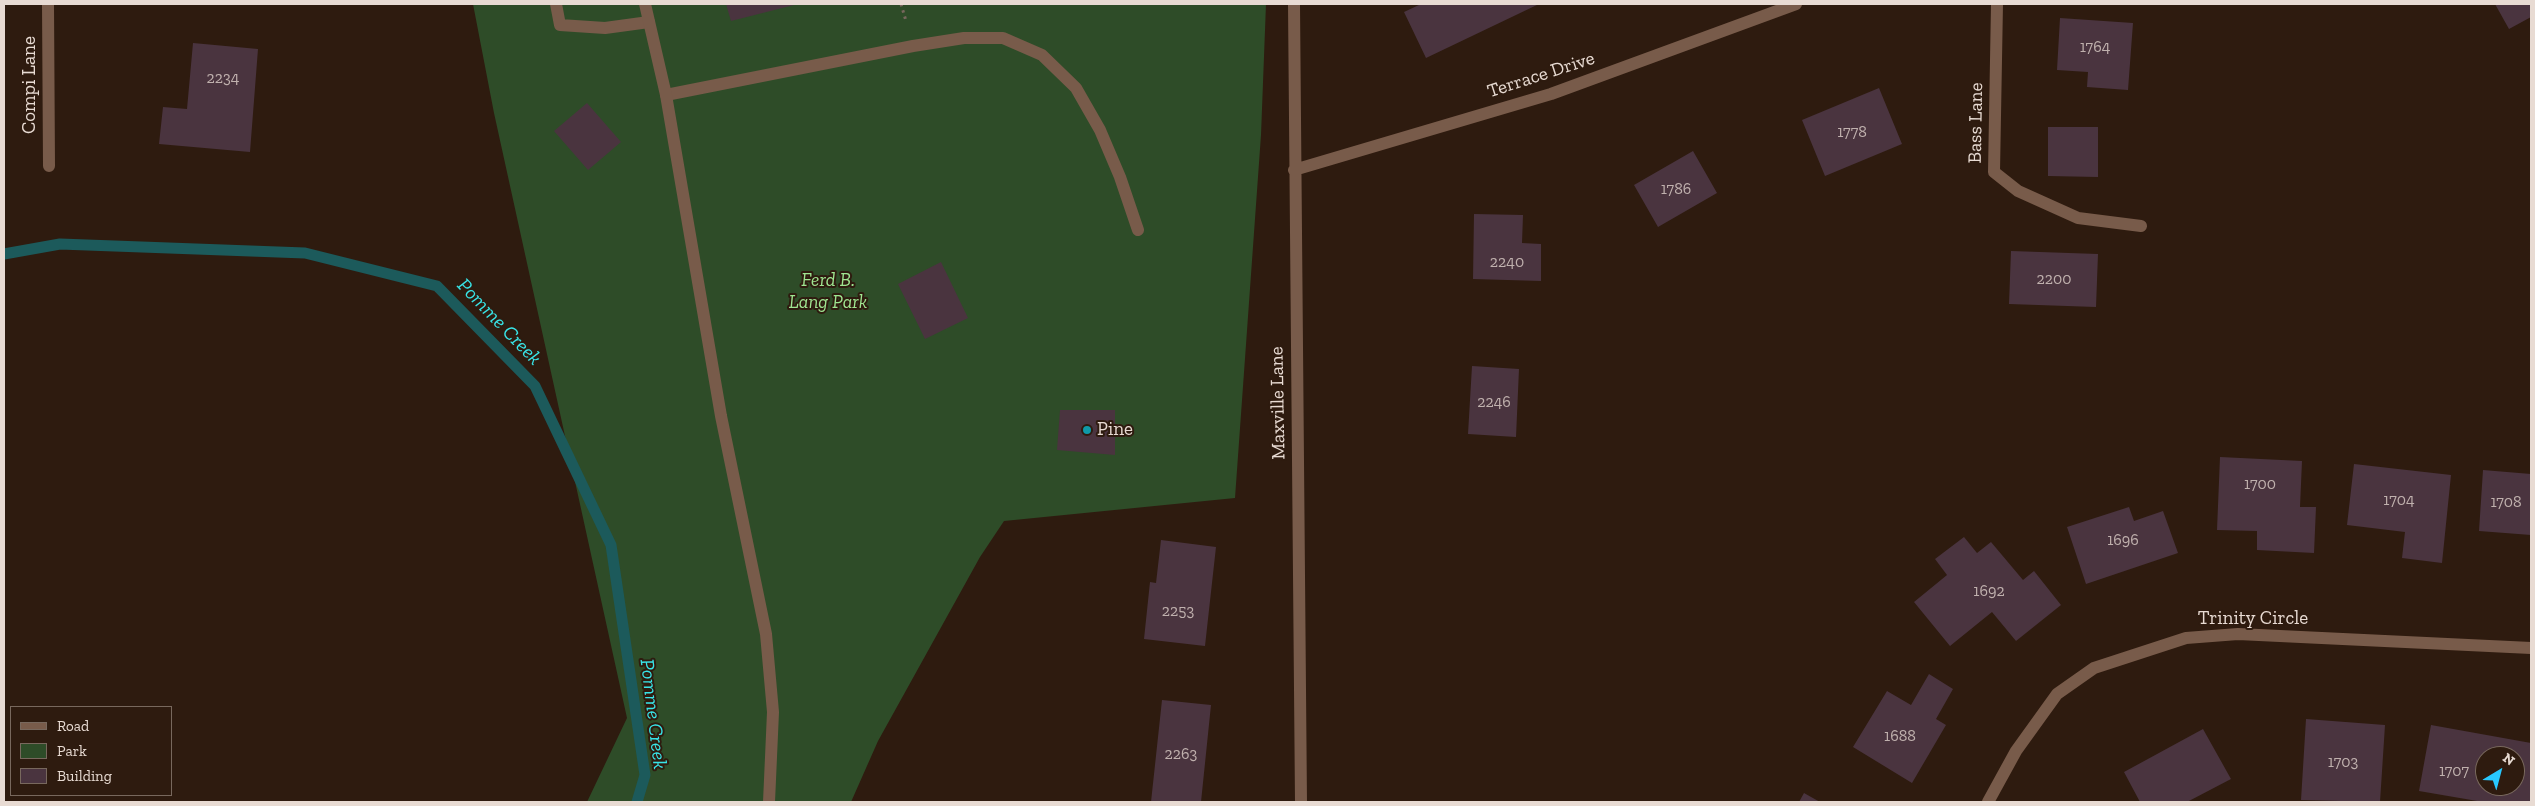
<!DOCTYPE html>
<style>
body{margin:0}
#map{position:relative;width:2535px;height:806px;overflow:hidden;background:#2e1b0f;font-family:"Zilla Slab",serif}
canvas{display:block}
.frame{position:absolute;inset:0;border:5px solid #e8dbd3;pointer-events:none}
.legend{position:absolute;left:10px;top:706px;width:162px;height:90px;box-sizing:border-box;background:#2e1b0f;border:1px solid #78685d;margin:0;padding:6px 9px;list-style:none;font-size:15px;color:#e8dbd3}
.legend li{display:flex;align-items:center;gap:10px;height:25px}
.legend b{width:25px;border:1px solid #78685d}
.north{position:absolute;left:2475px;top:746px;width:50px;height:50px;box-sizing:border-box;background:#2e1b0f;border:1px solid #78685d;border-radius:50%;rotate:37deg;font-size:14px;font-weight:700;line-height:20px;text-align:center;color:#e8dbd3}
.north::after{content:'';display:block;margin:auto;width:18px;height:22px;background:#28c8ff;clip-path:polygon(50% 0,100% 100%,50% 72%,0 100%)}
</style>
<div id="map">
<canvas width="2535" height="806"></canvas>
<div class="frame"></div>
<ul class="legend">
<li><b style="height:6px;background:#785b4a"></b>Road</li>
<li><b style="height:14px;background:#2e4c28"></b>Park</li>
<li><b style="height:14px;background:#4a343f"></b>Building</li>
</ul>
<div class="north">N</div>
</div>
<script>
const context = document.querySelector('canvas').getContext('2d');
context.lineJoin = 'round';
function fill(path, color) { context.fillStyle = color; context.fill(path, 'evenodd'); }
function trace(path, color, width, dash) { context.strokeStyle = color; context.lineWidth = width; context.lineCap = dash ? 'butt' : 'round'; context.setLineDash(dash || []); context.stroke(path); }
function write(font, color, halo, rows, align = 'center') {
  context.font = font + ' "Zilla Slab",serif'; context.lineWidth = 4; context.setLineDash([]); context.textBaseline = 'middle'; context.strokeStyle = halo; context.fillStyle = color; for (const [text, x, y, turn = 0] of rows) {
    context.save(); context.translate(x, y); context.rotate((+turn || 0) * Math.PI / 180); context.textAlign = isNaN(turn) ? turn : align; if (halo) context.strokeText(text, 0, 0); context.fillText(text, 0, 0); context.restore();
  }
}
fill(new Path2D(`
 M473,4H1266L1261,135L1235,498L1004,521L980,557L878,741L851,802H587L627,718L494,113Z`), '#2e4c28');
trace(new Path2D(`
 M4,254L60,244L305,253L437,286L535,386L611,545L645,775L637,802`), '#1c5a5b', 11);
fill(new Path2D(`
 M726,4H798L731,21Z
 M1421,4H1539L1426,58L1404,12Z
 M2495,4H2531V17L2509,29Z
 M2060,18L2133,23L2128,90L2087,87L2088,72L2057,70Z
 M193,43L258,49L250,152L159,144L163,107L187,109Z
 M1879,88L1902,144L1825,176L1802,120Z
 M587,103L621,142L588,170L554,131Z
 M2048,127H2098V177L2048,176Z
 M1693,151L1717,193L1658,227L1634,185Z
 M1474,214L1523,215L1522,243L1541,244V281L1473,279Z
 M2011,251L2098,254L2096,307L2009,304Z
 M941,262L968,318L925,339L898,284Z
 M1472,366L1519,369L1516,437L1468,434Z
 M1060,410H1115V455L1057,450Z
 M2220,457L2302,461L2300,507H2316L2314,553L2257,550V531L2217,530Z
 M2354,464L2451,475L2442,563L2402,558L2405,532L2347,525Z
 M2483,470L2531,474V535L2479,531Z
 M2129,507L2134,521L2163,511L2178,553L2086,584L2067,527Z
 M1964,537L1977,553L1991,542L2023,580L2034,571L2061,605L2016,641L1992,612L1950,646L1914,602L1947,575L1935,559Z
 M1161,540L1216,547L1205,646L1144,639L1150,582L1156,583Z
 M1929,674L1953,689L1936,719L1946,725L1912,783L1853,747L1887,691L1911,705Z
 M1162,700L1211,705L1201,802H1151Z
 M2306,719L2385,725L2380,802L2301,800Z
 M2431,725L2531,743V802H2483L2419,791ZM2485,756H2515V786H2485Z
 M2203,729L2231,779L2187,802H2140L2124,772Z
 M1804,793L1820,802H1799Z`), '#4a343f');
trace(new Path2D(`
 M901,4L906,21`), '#78675d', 3, [2.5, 4]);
trace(new Path2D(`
 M556,4L560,25L605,28L649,22
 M666,95L913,46L964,38H1003L1042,55L1076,88L1100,130L1120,177L1138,230`), '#785b4a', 12);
trace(new Path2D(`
 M48,4L49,166
 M645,4L666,95L721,416L766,634L773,712L769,802
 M1294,4L1301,802
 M1997,4L1994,172L2018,191L2078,218L2141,226
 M1294,170L1551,94L1796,4
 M1988,802L2016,751L2057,694L2094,668L2186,638L2238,634L2531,648`), '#785b4a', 12);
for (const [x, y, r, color] of [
 [1087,430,5,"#0f9aa8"]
]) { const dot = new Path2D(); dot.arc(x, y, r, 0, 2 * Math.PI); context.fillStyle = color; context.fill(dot); trace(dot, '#2e1b0f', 2); }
write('16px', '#c0b1ae', null, [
 ["1764",2095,47],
 ["2234",223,78],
 ["1778",1852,132],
 ["1786",1676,189],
 ["2240",1507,262],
 ["2200",2054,279],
 ["2246",1494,402],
 ["1700",2260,484],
 ["1704",2399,500],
 ["1708",2506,502],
 ["1696",2123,540],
 ["1692",1989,591],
 ["2253",1178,611],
 ["1688",1900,736],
 ["2263",1181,754],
 ["1703",2343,762],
 ["1707",2454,771]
]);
write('19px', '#e8dbd3', '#2e1b0f', [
 ["Terrace Drive",1541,75,-18],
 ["Compi Lane",30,85,-90],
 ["Bass Lane",1976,123,-89],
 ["Maxville Lane",1278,403,-91],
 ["Trinity Circle",2253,619]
]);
write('italic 19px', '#9fe591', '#2e1b0f', [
 ["Ferd B.",828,281],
 ["Lang Park",828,303]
]);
write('19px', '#e8dbd3', '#2e1b0f', [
 ["Pine",1097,430]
], 'left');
write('italic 20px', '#38e4e7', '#2e1b0f', [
 ["Pomme Creek",499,322,46],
 ["Pomme Creek",653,714,83]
]);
</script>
